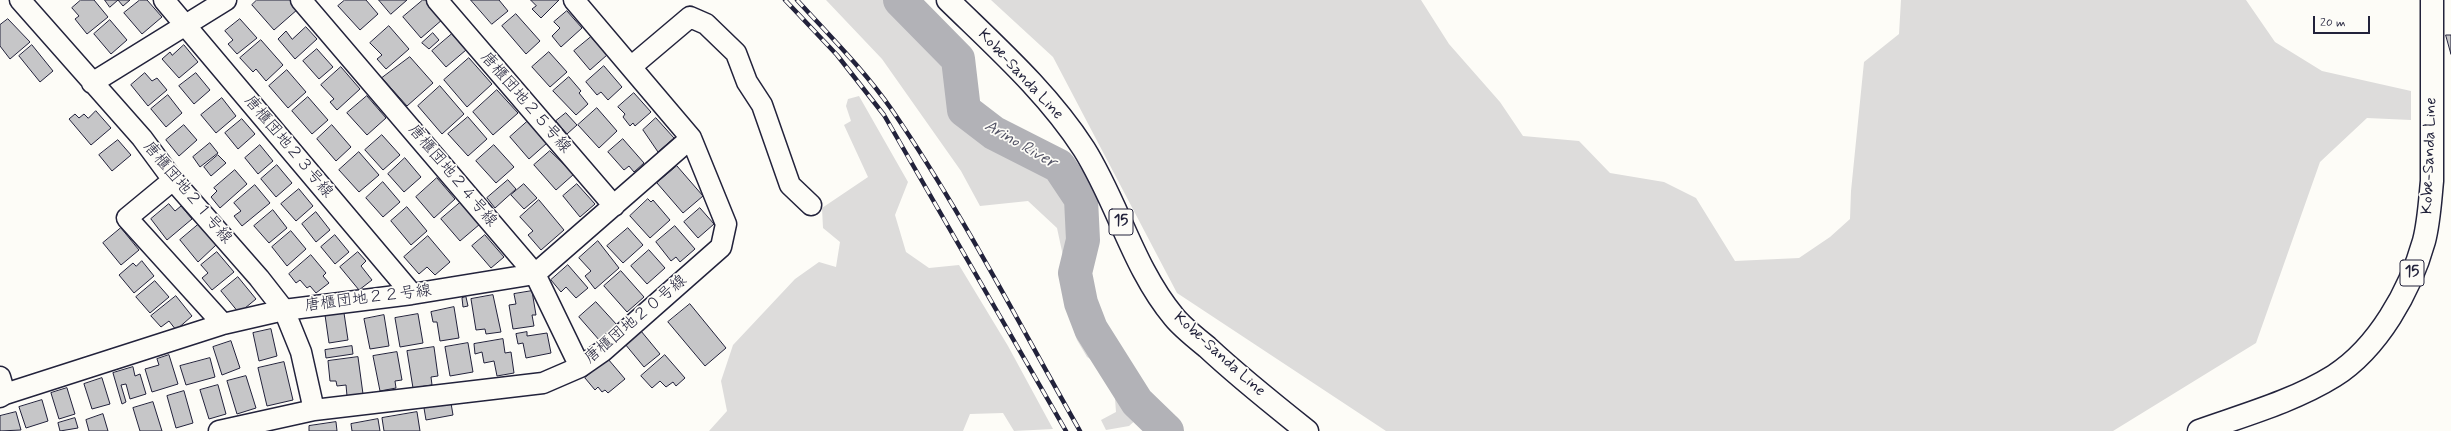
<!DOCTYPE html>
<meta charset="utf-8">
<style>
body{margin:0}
#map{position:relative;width:2451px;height:431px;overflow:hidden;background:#fdfcf7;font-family:Mynerve,sans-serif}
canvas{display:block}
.scale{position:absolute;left:2313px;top:16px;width:57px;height:18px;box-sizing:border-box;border:2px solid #22223b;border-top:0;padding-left:5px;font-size:12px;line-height:14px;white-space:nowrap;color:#22223b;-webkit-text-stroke:3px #fdfcf7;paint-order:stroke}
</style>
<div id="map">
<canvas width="2451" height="431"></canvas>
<div class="scale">20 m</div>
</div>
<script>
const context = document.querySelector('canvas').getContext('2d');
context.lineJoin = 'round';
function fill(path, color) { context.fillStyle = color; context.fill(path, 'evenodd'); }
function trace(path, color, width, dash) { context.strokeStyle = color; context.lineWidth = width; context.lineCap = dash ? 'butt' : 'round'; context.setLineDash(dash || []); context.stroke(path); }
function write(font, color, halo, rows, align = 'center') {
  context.font = font + ' Mynerve,"Klee One",sans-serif'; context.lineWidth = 3.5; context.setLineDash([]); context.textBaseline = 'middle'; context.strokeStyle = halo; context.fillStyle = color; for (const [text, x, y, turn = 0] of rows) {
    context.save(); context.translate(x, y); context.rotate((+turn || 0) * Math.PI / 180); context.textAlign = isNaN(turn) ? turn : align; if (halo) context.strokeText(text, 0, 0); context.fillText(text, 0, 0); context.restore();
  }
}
fill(new Path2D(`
 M826,0H917L960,43V116L990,137L1078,175L1095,210L1097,234L1089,267L1101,320L1154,404L1129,426L1106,430L1101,420L1116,412L1114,385L1100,365L1087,357L1077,340L1067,309L1069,293L1066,270L1057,228L1028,201L980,206L961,171L882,59Z
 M991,0H1421L1449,44L1500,102L1523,136L1579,141L1610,173L1664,182L1696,198L1735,261L1799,258L1830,237L1850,219L1851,191L1864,62L1899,34L1901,0H2246L2275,42L2322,71L2411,91V120L2367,118L2320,162L2256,343L2113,431H1386L1177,293L1053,57Z
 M859,96L908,182L895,215L906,252L929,268L959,265L1008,346L1053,429L1014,431L1003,413L970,414L963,431H709L727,411L721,381L733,345L795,279L819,262L836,267L840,242L823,228L822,208L868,177L844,125L851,121L846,106L848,99Z`), '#dddcdb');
trace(new Path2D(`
 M900,0L958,59L964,110L994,133L1059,166L1081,199L1083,240L1075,273L1081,303L1091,329L1137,402L1167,431`), '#b2b2b7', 34);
const building = new Path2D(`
 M81,0H94L108,17L87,34L75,19L79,16L72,8Z
 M105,0H130L123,6L118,0L110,7Z
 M140,0H147L162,17L142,34L124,13Z
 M257,0H291L298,9L274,30L252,5Z
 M345,0H366L378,14L360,30L338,6Z
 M379,0H407L391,14Z
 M423,0H426L443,19L421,38L403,17Z
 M471,0H499L508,11L492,24Z
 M531,0H559L541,18L532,9L536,6Z
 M567,11L582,28L561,47L552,36L560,28L554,22Z
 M516,14L540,41L526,54L502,26Z
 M8,19L30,42L10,59L0,46V25Z
 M240,19L257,38L237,54L228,44L233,40L225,31Z
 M110,20L127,40L111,54L94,34Z
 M389,26L409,49L386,69L377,59L382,55L370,43Z
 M306,27L317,39L295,59L278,39L286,31L292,39Z
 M433,33L439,40L429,49L422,43Z
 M452,34L466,50L446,67L432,51Z
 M2446,35H2451V54Z
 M591,37L607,55L590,70L574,51Z
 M261,40L283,65L266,81L256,69L253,72L240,58Z
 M32,45L53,71L40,82L19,56Z
 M184,45L198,62L179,78L162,59L170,52L172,55Z
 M317,49L333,67L319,79L303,61Z
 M549,52L567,72L550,87L532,67Z
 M410,57L433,83L407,106L382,78Z
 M469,58L492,84L467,107L444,80Z
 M604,66L622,87L608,100L601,92L597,95L586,82Z
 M341,67L360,89L337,110L330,102L334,99L321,85Z
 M287,70L306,92L288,108L269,86Z
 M145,73L152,81L157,78L167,90L148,106L131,85Z
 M196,73L210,90L194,104L179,86Z
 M569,77L581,91L579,93L588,104L576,115L553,91Z
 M440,86L464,114L442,134L418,106Z
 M497,90L518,113L493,135L473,112Z
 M634,93L651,112L635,126L633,123L630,126L623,117L625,114L618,107Z
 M168,95L182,113L166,127L151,109Z
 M367,96L386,118L367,135L347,113Z
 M308,97L328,120L312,134L292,111Z
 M222,98L236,116L216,133L201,115Z
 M597,108L617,131L599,148L578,125Z
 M96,111L111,128L91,145L69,119L75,114L79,118L84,114L88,118Z
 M566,113L577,125L567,134L556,121Z
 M468,117L487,139L468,156L448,134Z
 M656,118L674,138L658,152L643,130Z
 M242,119L255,134L238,149L225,133Z
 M528,121L547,143L529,159L510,137Z
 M184,125L197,140L179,156L166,140Z
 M332,125L351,147L336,161L317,139Z
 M382,135L400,155L383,170L365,150Z
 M623,139L644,163L634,172L629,166L624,170L608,152Z
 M118,140L131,155L112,171L99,155Z
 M210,143L218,153L200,167L193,157Z
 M260,145L273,161L258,174L245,158Z
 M494,145L514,167L496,183L476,161Z
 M550,151L574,174L556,190L534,165Z
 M359,152L379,175L359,192L339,170Z
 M218,155L226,163L211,176L204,167Z
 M405,158L421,177L404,192L388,174Z
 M277,165L292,183L276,197L261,179Z
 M677,166L703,196L683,213L657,183Z
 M235,170L247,184L220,208L211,197L217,191L214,188Z
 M437,178L455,199L434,218L416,197Z
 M508,180L516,189L495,208L487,198Z
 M383,182L400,202L383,217L366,198Z
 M524,184L537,198L524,209L511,195Z
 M577,184L595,204L580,217L563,196Z
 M255,185L270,203L242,226L234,216L241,211L234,203Z
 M299,189L313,206L296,221L281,204Z
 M648,199L651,202L653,200L670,220L650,238L630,216Z
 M539,200L564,230L541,250L528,235L533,231L520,217Z
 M461,202L480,224L460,241L441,219Z
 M169,204L175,211L181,206L192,219L167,240L151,219Z
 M407,207L427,231L411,245L391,221Z
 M700,208L714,224L698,238L684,222Z
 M273,210L287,228L269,243L254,226Z
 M316,212L330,230L316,242L302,224Z
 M199,224L216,245L198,262L180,240Z
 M675,226L695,249L680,262L676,257L671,261L656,242Z
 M121,228L139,250L121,265L103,243Z
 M628,228L643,245L623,263L607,246Z
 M291,231L306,249L287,266L272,247Z
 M335,235L349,252L335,264L321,247Z
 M485,235L504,257L491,268L472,246Z
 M428,236L450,262L435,275L427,267L419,274L404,257Z
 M598,241L619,268L595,289L585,276L591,271L579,258Z
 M649,250L665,268L647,284L631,266Z
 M217,252L234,272L212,290L202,278L208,273L201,265Z
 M358,252L366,261L361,266L372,280L359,290L340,267Z
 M311,255L326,273L323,276L329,283L316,293L310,286L307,288L300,280L296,283L289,274Z
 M142,261L154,276L134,293L119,275L133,263L136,266Z
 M568,265L588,288L576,298L566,287L561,292L551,280Z
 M621,271L644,297L627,312L604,286Z
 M238,277L256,299L239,313L221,291Z
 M155,281L169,297L150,313L136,297Z
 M532,291L536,315H532L534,326L513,329L509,305L516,304L514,294Z
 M493,295L501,332L486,334L485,329L476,330L471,299Z
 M176,296L192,316L176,330L169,321L161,327L151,316Z
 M466,297L468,306L463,307L462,298Z
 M596,302L617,325L600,341L579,317Z
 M690,304L726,348L705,366L668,322Z
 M454,307L459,338L440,341L437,322H433L431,312Z
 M344,313L348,340L329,343L325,315Z
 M418,314L423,343L400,347L395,318Z
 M384,315L389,346L370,349L364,319Z
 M271,329L277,356L259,361L253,333Z
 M641,331L660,354L644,367L625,344Z
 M527,332V336L547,333L551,353L526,358L523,343L518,344L516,334Z
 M503,339L505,353L511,352L514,373L497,376L494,361L484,363L482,352L475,354L474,344Z
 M231,341L240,368L222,375L213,347Z
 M468,343L473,372L450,376L445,347Z
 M352,346L353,354L326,358L325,350Z
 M434,347L438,376L431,377L432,385L413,388L407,351Z
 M397,352L402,380L395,381L396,388L380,391L373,356Z
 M169,355L178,384L152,392L145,369L159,365L157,359Z
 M665,355L685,378L676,386L673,382L666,387L660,381L652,388L641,376Z
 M358,357L363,394L347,396L346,385L337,386L336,381H330L328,361Z
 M210,358L215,377L186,385L180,366Z
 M608,359L625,379L608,393L605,390L602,392L598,387L595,390L585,378Z
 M284,362L293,400L267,406L258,368Z
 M133,367L135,376L140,374L146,394L130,399L126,384L121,385L126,402L122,404L113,373Z
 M246,376L256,408L237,414L227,381Z
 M102,378L110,404L92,409L84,384Z
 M218,385L226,414L209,419L200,390Z
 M67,388L75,414L59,419L51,393Z
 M184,391L193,423L176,428L167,396Z
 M42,400L48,421L26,428L19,407Z
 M153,402L162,431H140L133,408Z
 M451,403L453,415L426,420L424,408Z
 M16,412L21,430L0,431V416Z
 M417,412L420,431H384L382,418Z
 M103,414L108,431H89L86,420Z
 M75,418L78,428L60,431L58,423Z
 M378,419L380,431H352L351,424Z
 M336,422L337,431H309V426Z`);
fill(building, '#c6c6c8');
trace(building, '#22223b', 1);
const minor = new Path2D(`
 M20,0L142,138L173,180L259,278L284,310L301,352L314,410
 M164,0L412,294
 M301,0L535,274L580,367
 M437,0L614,206
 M632,66L690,17L706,24L736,53L747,82L762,105L790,185L811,205
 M92,83L226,0
 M173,180L127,218L223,324
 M0,377L5,394L0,397
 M5,394L223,324L284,310L412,294L535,274L691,138
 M219,431L314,410L543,383L580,367L603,351L721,247L726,224L691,138L574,0`);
const primary = new Path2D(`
 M948,0C996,47 1047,92 1084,149C1118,203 1133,268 1174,317C1183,328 1196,338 1207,347C1239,377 1273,404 1307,431
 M2199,431C2244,415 2294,401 2334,376C2378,348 2410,291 2424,241C2429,222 2430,201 2432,181V0`);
trace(minor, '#22223b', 23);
trace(primary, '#22223b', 25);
trace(minor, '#fdfcf7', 20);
trace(primary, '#fdfcf7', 22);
const rail = new Path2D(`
 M785,0L837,55L884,115L1066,431
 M797,0C829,35 864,70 892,110C962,212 1019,324 1080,431`);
trace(rail, '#22223b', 4.5);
trace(rail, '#fdfcf7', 3, [9]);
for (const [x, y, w] of [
 [1121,222,24],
 [2412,273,24]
]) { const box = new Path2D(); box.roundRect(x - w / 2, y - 13, w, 26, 3); context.fillStyle = '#fdfcf7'; context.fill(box); trace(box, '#22223b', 1); }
write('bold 15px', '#22223b', null, [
 ["15",1121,222],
 ["15",2412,273]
]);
write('16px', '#22223b', '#fdfcf7', [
 ["Kobe-Sanda Line",1020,75,47],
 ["唐櫃団地２５号線",525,103,49],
 ["唐櫃団地２３号線",288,147,50],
 ["Kobe-Sanda Line",2430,156,-88],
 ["唐櫃団地２４号線",452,176,50],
 ["唐櫃団地２１号線",187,193,50],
 ["唐櫃団地２２号線",368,299,-7],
 ["唐櫃団地２０号線",636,320,-40],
 ["Kobe-Sanda Line",1219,355,42]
]);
write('italic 17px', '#545466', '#fdfcf7', [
 ["Arino River",1020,145,30]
]);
</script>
